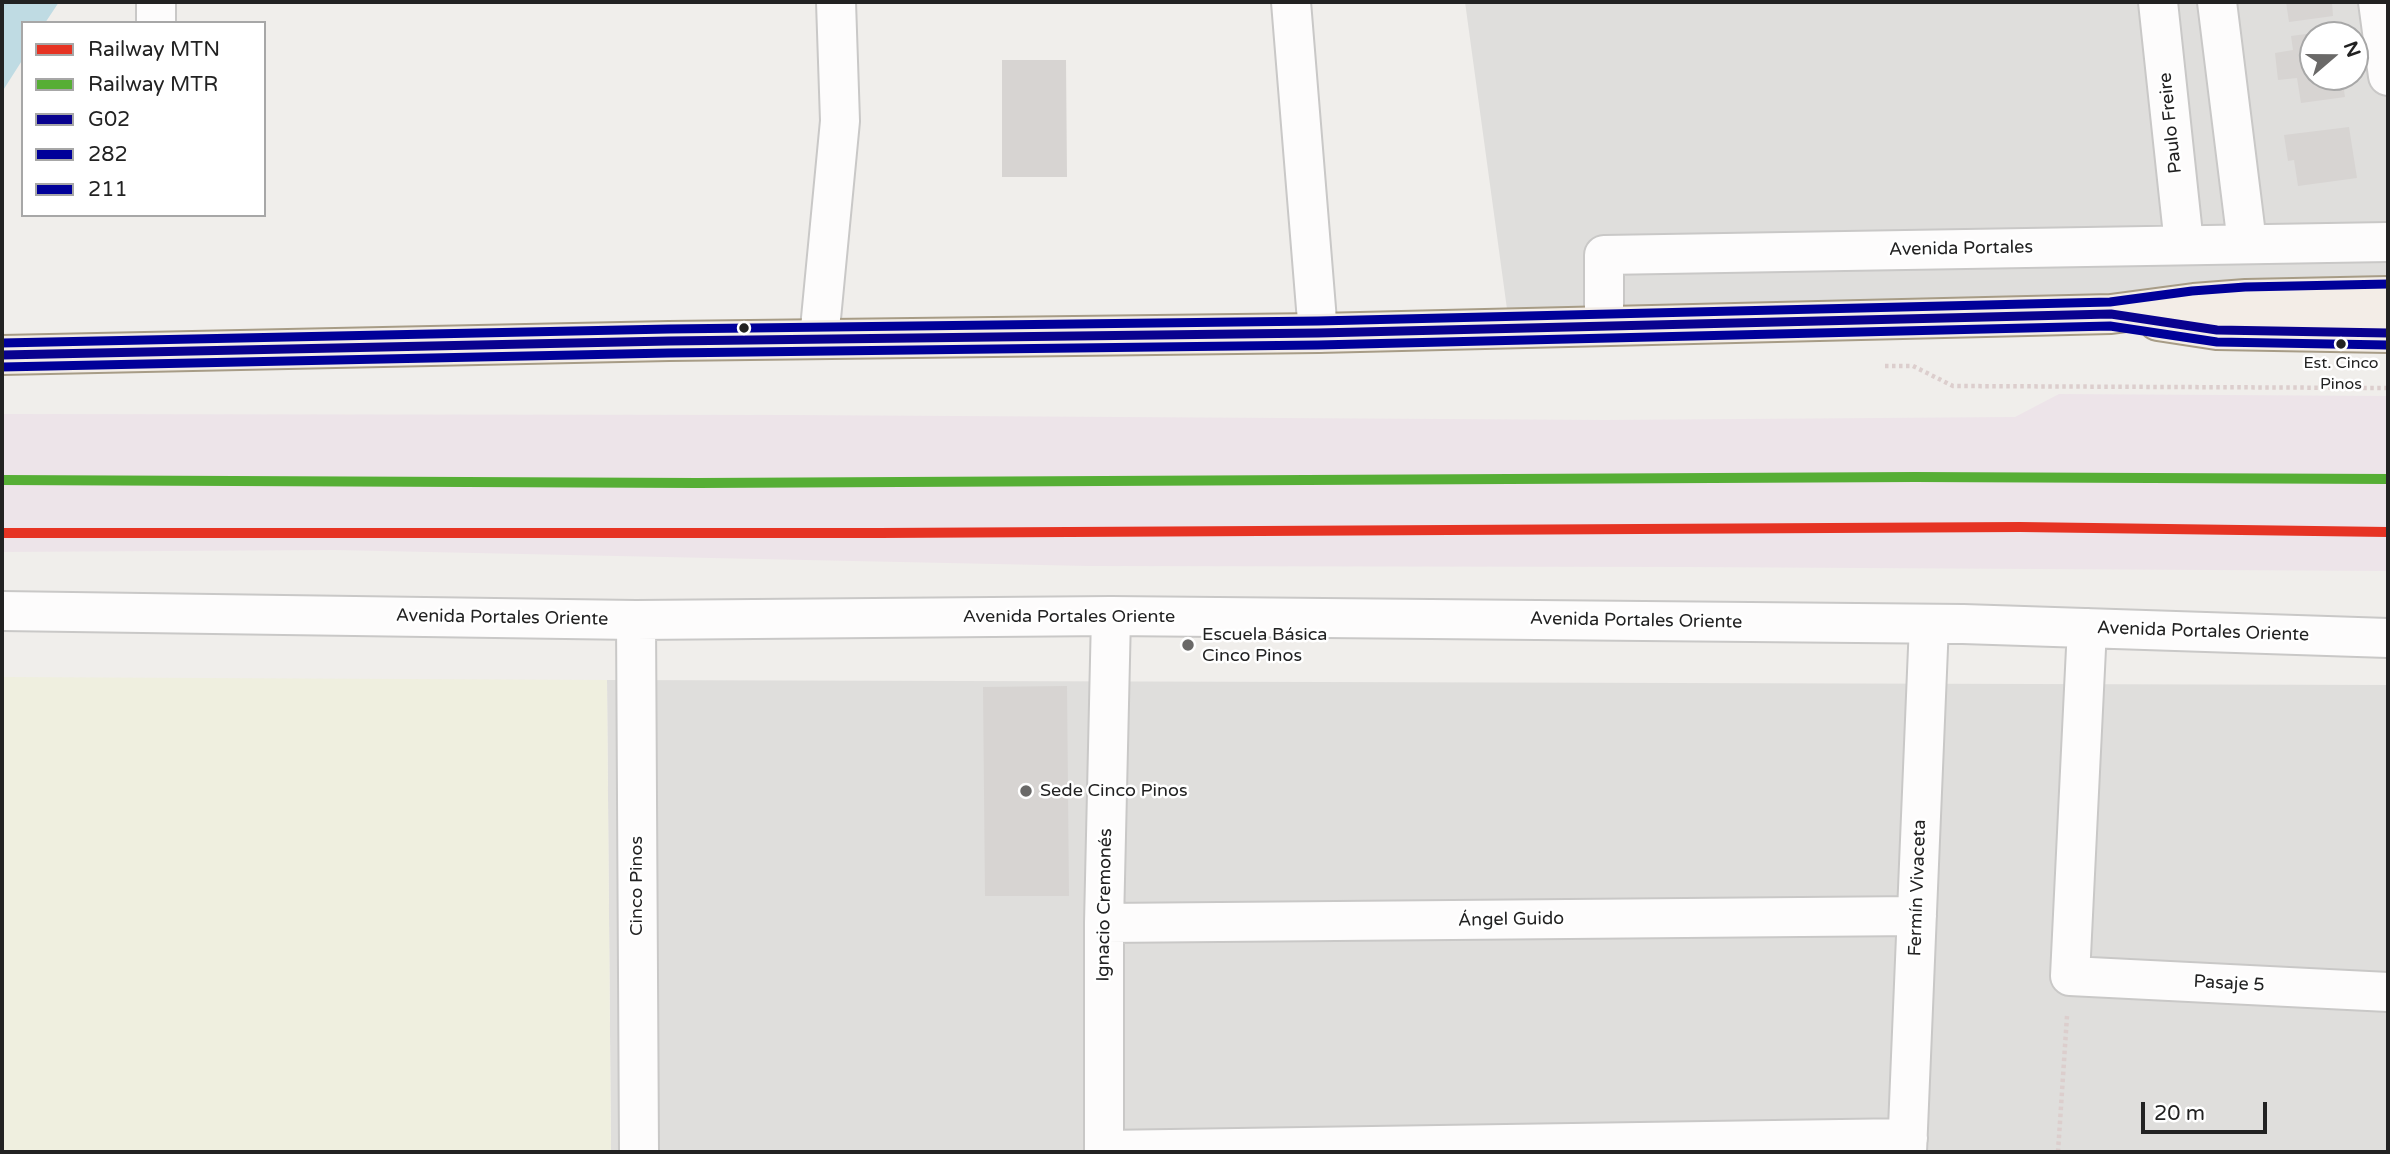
<!DOCTYPE html>
<meta charset="utf-8">
<style>
body{margin:0}
#map{position:relative;width:2390px;height:1154px;overflow:hidden;background:#f0eeeb;font-family:"Varela Round",sans-serif}
canvas{display:block}
.frame{position:absolute;inset:0;border:4px solid #222;pointer-events:none}
.legend{position:absolute;left:21px;top:21px;width:245px;height:196px;box-sizing:border-box;background:#fff;border:2px solid #a7a7a7;margin:0;padding:9px 12px;list-style:none;font-size:21px;color:#222}
.legend li{display:flex;align-items:center;gap:14px;height:35px}
.legend b{width:35px;border:2px solid #a7a7a7}
.north{position:absolute;left:2299px;top:21px;width:70px;height:70px;box-sizing:border-box;background:#fff;border:2px solid #a7a7a7;border-radius:50%;rotate:70deg;font-size:19px;font-weight:700;line-height:28px;text-align:center;color:#222}
.north::after{content:'';display:block;margin:auto;width:24px;height:32px;background:#6a6968;clip-path:polygon(50% 0,100% 100%,50% 72%,0 100%)}
.scale{position:absolute;left:2141px;top:1102px;width:126px;height:32px;box-sizing:border-box;border:4px solid #222;border-top:0;padding-left:9px;font-size:21px;line-height:24px;white-space:nowrap;color:#222;-webkit-text-stroke:5px #fff;paint-order:stroke}
</style>
<div id="map">
<canvas width="2390" height="1154"></canvas>
<div class="frame"></div>
<ul class="legend">
<li><b style="height:9px;background:#e63323"></b>Railway MTN</li>
<li><b style="height:9px;background:#56ae35"></b>Railway MTR</li>
<li><b style="height:9px;background:#09028f"></b>G02</li>
<li><b style="height:9px;background:#009"></b>282</li>
<li><b style="height:9px;background:#009"></b>211</li>
</ul>
<div class="north">N</div>
<div class="scale">20 m</div>
</div>
<script>
const context = document.querySelector('canvas').getContext('2d');
context.lineJoin = 'round';
function fill(path, color) { context.fillStyle = color; context.fill(path, 'evenodd'); }
function trace(path, color, width, dash) { context.strokeStyle = color; context.lineWidth = width; context.lineCap = dash ? 'butt' : 'round'; context.setLineDash(dash || []); context.stroke(path); }
function write(font, color, halo, rows, align = 'center') {
  context.font = font + ' "Varela Round",sans-serif'; context.lineWidth = 5; context.setLineDash([]); context.textBaseline = 'middle'; context.strokeStyle = halo; context.fillStyle = color; for (const [text, x, y, turn = 0] of rows) {
    context.save(); context.translate(x, y); context.rotate((+turn || 0) * Math.PI / 180); context.textAlign = isNaN(turn) ? turn : align; if (halo) context.strokeText(text, 0, 0); context.fillText(text, 0, 0); context.restore();
  }
}
fill(new Path2D(`
 M1465,2H2388V292L1507,309ZM2313,35H2355V77H2313Z
 M607,680L2388,685V1152H611Z`), '#dfdedc');
fill(new Path2D(`
 M2059,394L2388,396V571L1687,567L1089,566L334,550L2,552V414L793,415L1605,420L2015,417Z`), '#ede4e9');
fill(new Path2D(`
 M2,677L607,680L611,1152H2Z`), '#efefdf');
fill(new Path2D(`
 M2,2H59L45,23H23V59L2,92Z`), '#bfdbe3');
fill(new Path2D(`
 M2286,2H2332L2333,16L2289,22Z
 M2336,30V35H2313V77H2342L2345,97L2301,103L2297,78L2278,80L2275,53L2293,50L2291,36Z
 M1002,60H1066L1067,177H1002Z
 M2349,127L2357,178L2298,186L2294,160L2288,161L2284,135Z
 M1067,686L1069,896H985L983,687Z`), '#d7d4d2');
const minor = new Path2D(`
 M156,2V23
 M1291,2L1318,333
 M2158,2L2184,244
 M2217,2L2247,243
 M2378,2L2388,76
 M1604,326V255L2388,242
 M819,339L840,121L836,2
 M2,611L636,620L1111,616L1963,624L2388,638
 M636,620L639,1152
 M2087,628L2070,976L2388,992
 M1104,923L1917,916
 M1104,1150L1908,1138
 M1104,1152V923L1111,616
 M1907,1152L1929,624`);
const major = new Path2D(`
 M2158,321L2217,330L2388,333
 M2,355L669,341L1318,333L2111,314L2194,303L2246,299L2388,296`);
trace(minor, '#c9c8c7', 42);
trace(major, '#a79c86', 42);
trace(new Path2D(`
 M1885,366H1913L1953,386L2388,388
 M2058,1152L2067,1016`), '#dccecd', 4.5, [3.5, 3.5]);
trace(minor, '#fdfcfc', 38);
trace(major, '#f3ede7', 38);
trace(new Path2D(`
 M2,355L669,341L1318,333L2111,314L2217,330L2388,333`), '#09028f', 9);
trace(new Path2D(`
 M2,367L669,353L1318,345L2110,326L2217,342L2388,345`), '#009', 9);
trace(new Path2D(`
 M2,343L669,329L1318,321L2110,302L2192,291L2245,287L2388,284`), '#009', 9);
trace(new Path2D(`
 M2,533H879L2020,527L2388,532`), '#e63323', 10);
trace(new Path2D(`
 M2,480L698,483L1915,477L2388,479`), '#56ae35', 10);
for (const [x, y, r, color] of [
 [744,328,6,"#222"],
 [2341,344,6,"#222"],
 [1188,645,7,"#6a6968"],
 [1026,791,7,"#6a6968"]
]) { const dot = new Path2D(); dot.arc(x, y, r, 0, 2 * Math.PI); context.fillStyle = color; context.fill(dot); trace(dot, '#fff', 2.5); }
write('16px', '#222', '#fff', [
 ["Est. Cinco",2341,364],
 ["Pinos",2341,385]
]);
write('18px', '#222', '#fff', [
 ["Paulo Freire",2171,123,-96],
 ["Avenida Portales",1961,249,-1],
 ["Avenida Portales Oriente",1069,617],
 ["Avenida Portales Oriente",502,618,1],
 ["Avenida Portales Oriente",1636,621,1],
 ["Avenida Portales Oriente",2203,632,2],
 ["Cinco Pinos",637,886,-90],
 ["Fermín Vivaceta",1918,888,-88],
 ["Ignacio Cremonés",1105,905,-89],
 ["Ángel Guido",1511,920,-1],
 ["Pasaje 5",2229,984,3]
]);
write('18px', '#222', '#fff', [
 ["Escuela Básica",1202,635],
 ["Cinco Pinos",1202,656],
 ["Sede Cinco Pinos",1040,791]
], 'left');
</script>
